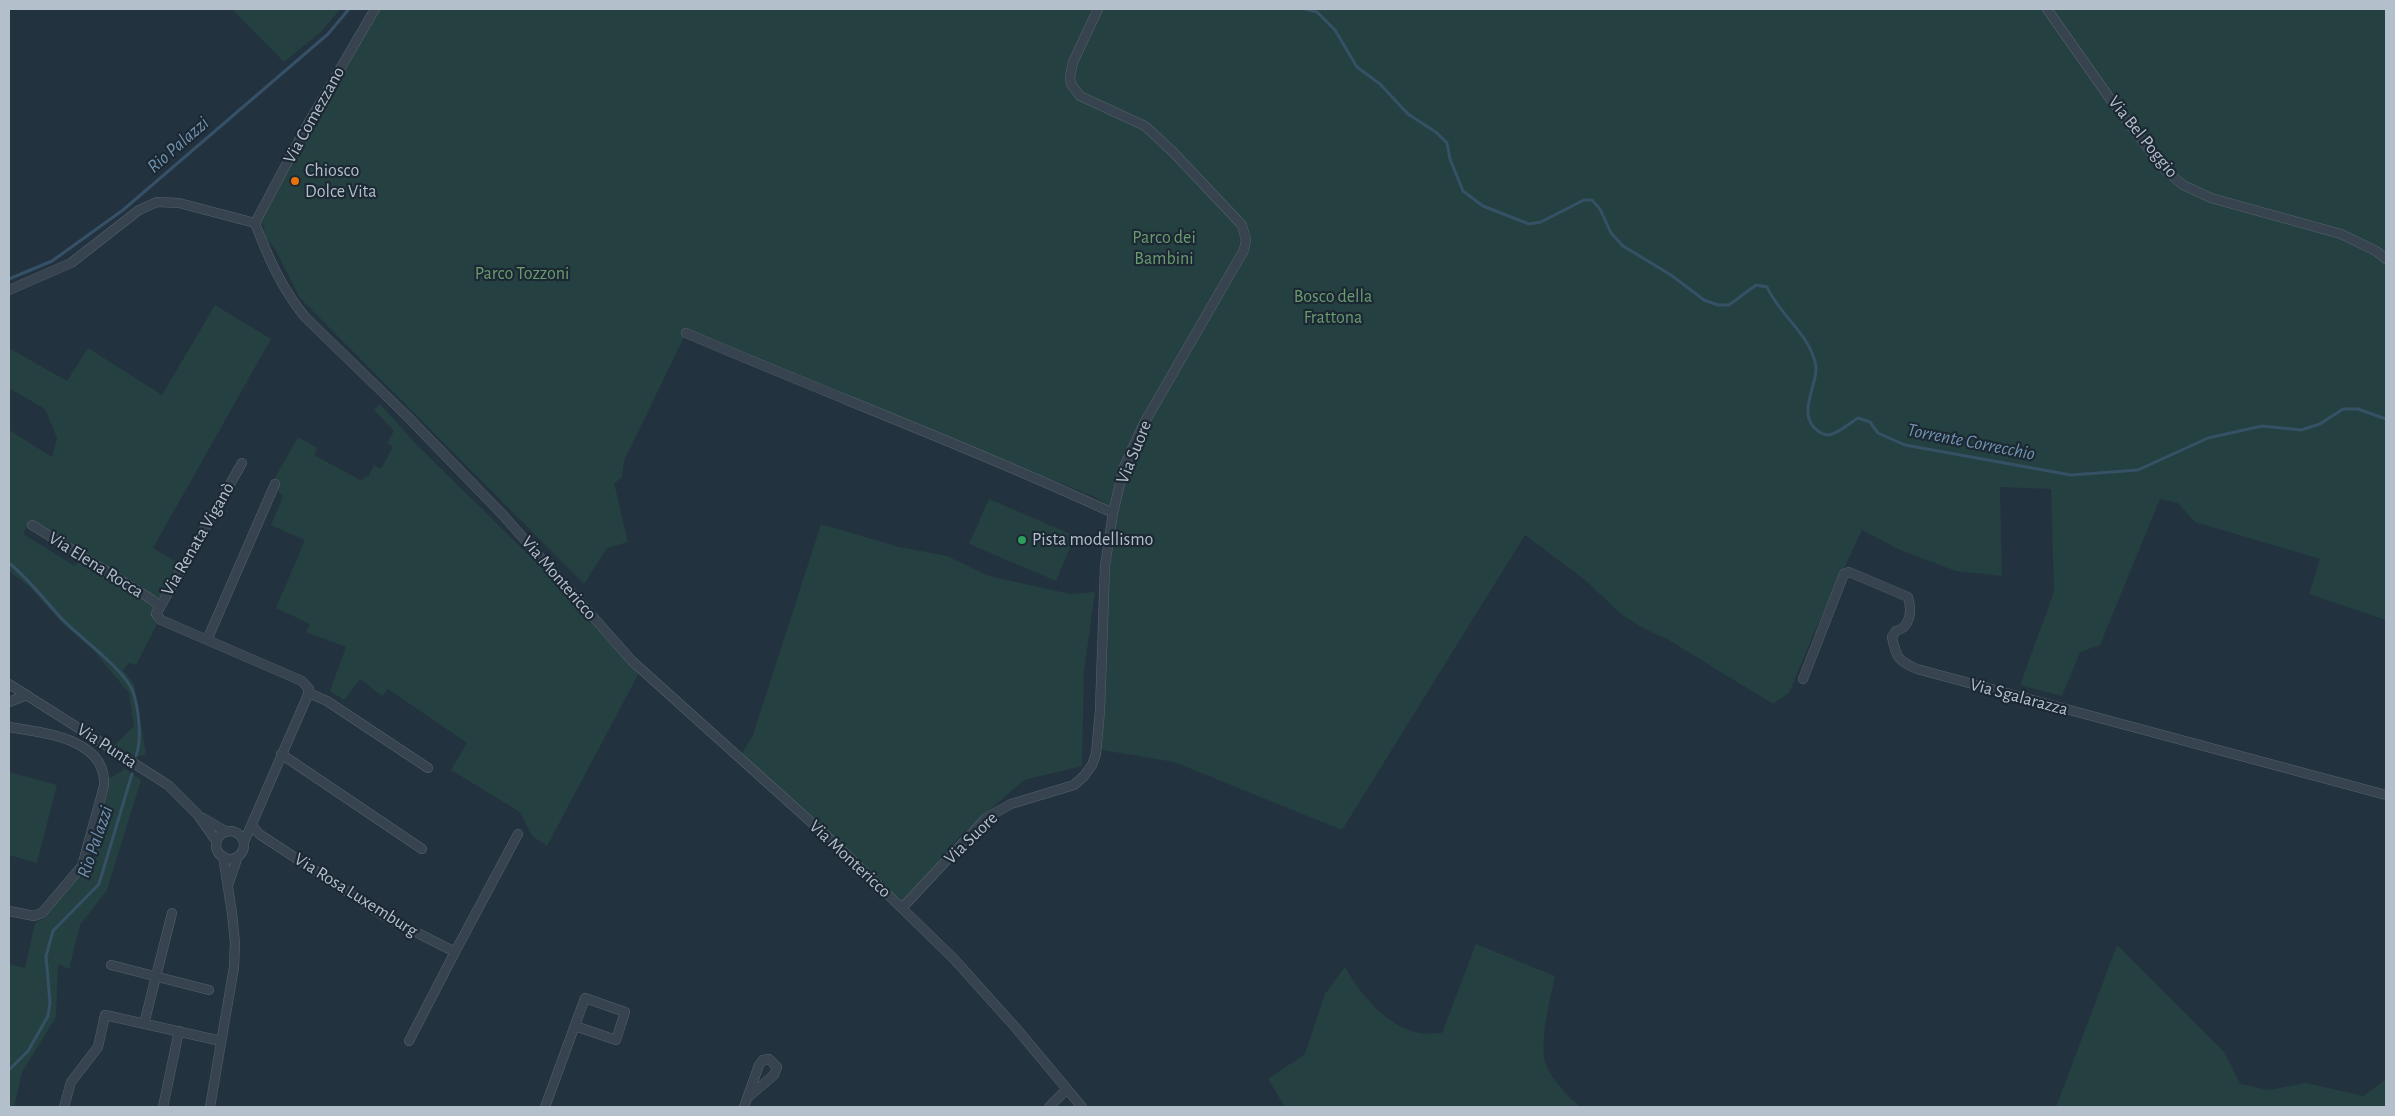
<!DOCTYPE html>
<meta charset="utf-8">
<style>
body{margin:0}
#map{position:relative;width:2395px;height:1116px;overflow:hidden;background:#23323f;font-family:"Alegreya Sans",sans-serif}
canvas{display:block}
.frame{position:absolute;inset:0;border:10px solid #b3bfca;pointer-events:none}
</style>
<div id="map">
<canvas width="2395" height="1116"></canvas>
<div class="frame"></div>
</div>
<script>
const context = document.querySelector('canvas').getContext('2d');
context.lineJoin = 'round';
function fill(path, color) { context.fillStyle = color; context.fill(path, 'evenodd'); }
function trace(path, color, width, dash) { context.strokeStyle = color; context.lineWidth = width; context.lineCap = dash ? 'butt' : 'round'; context.setLineDash(dash || []); context.stroke(path); }
function write(font, color, halo, rows, align = 'center') {
  context.font = font + ' "Alegreya Sans",sans-serif'; context.lineWidth = 4.5; context.setLineDash([]); context.textBaseline = 'middle'; context.strokeStyle = halo; context.fillStyle = color; for (const [text, x, y, turn = 0] of rows) {
    context.save(); context.translate(x, y); context.rotate((+turn || 0) * Math.PI / 180); context.textAlign = isNaN(turn) ? turn : align; if (halo) context.strokeText(text, 0, 0); context.fillText(text, 0, 0); context.restore();
  }
}
fill(new Path2D(`
 M232,9H340L322,31L284,62Z
 M375,9H2386V620L2309,594L2320,559L2195,522L2178,503L2160,499L2100,645L2080,652L2062,696L2020,685L2054,592L2051,489L2000,487L2002,576L1956,571L1900,550L1862,530L1814,633L1789,693L1773,704L1667,639L1643,628L1621,614L1585,580L1525,535L1342,830L1174,762L1096,749L1114,510L1095,497L686,333L624,461L622,478L614,483L628,542L607,548L584,584L300,298L275,249L265,237L264,225L258,223Z
 M215,305L271,339L153,548L180,564L156,603L157,624L136,665L129,663L123,670L134,684L146,755L136,756L115,745L134,726L129,693L94,651L61,622L31,588L9,571V430L52,457L57,438L45,409L9,388V348L67,381L88,348L162,395ZM29,523L93,561L88,568L78,562L75,566L23,534Z
 M380,404L416,444L545,571L622,657L641,669L547,846L532,836L520,812L451,770L467,743L388,689L382,696L360,679L344,700L330,691L346,647L306,632L310,624L276,608L305,540L271,525L283,497L272,483L298,437L317,448L314,455L362,481L365,476L368,477L374,465L381,469L393,447L387,443L394,431L374,410Z
 M989,499L1075,536L1056,581L969,544Z
 M821,524L899,547L947,556L989,576L1070,594L1095,592L1084,671L1082,766L1024,780L961,835L898,909L741,755L753,735Z
 M124,768L141,780L107,890L80,925L69,969L58,964L56,1017L22,1072L14,1107H9V964L25,968L35,923L43,919L84,871L88,863L94,859L103,828L100,822L109,788L108,779L122,771Z
 M9,772L57,785L37,863L9,855Z
 M1476,944L1555,976C1550,1002 1541,1031 1544,1058C1546,1073 1569,1099 1581,1107H1285L1268,1079L1305,1054L1325,994L1345,967C1361,994 1383,1023 1415,1032C1423,1035 1434,1033 1442,1033Z
 M2117,945L2225,1053L2240,1084L2269,1090L2306,1083L2363,1096L2386,1079V1107H2056Z`), '#254040');
trace(new Path2D(`
 M1305,9L1317,12L1335,30L1357,67L1380,84L1408,114L1437,133L1447,143L1450,159L1463,191L1483,206L1529,224L1541,222L1584,200H1592L1600,209L1611,233L1623,246L1671,275L1704,300L1718,305H1729L1756,285L1767,287C1779,314 1808,333 1815,362C1821,382 1794,414 1818,431C1822,434 1827,436 1832,434C1840,432 1851,422 1858,418L1870,422L1878,433L1905,445L2071,475L2138,470L2208,438L2262,426L2301,430L2320,424L2343,409H2358L2386,419
 M9,279L52,261L123,210L328,34L349,9
 M9,563C31,581 45,601 64,621C81,638 126,671 133,692C139,709 142,740 136,756
 M9,1070L28,1051L48,1016L50,1003L46,956L53,931L99,884L132,774`), '#365066', 3);
const minor = new Path2D(`
 M2047,9L2111,100L2164,169L2183,185L2211,198L2341,234L2376,251L2386,259
 M255,223L305,129L375,9
 M9,290L71,263L139,210L157,202L179,203L255,223C268,257 282,289 305,317L407,416L502,514L632,661L841,849L954,959L1016,1028L1082,1107
 M686,333C828,394 972,448 1113,513
 M242,463L156,614L161,620L302,681L309,689L307,697L244,842
 M32,525L151,599L159,606
 M207,640L275,484
 M1803,679L1844,574L1849,572L1908,597C1912,610 1911,627 1896,631L1892,637C1896,657 1898,661 1917,669L2386,795
 M9,684L168,785L198,815L217,842
 M309,693L327,701L428,768
 M9,702L27,695
 M9,727C43,733 107,738 104,786L82,866L42,913L34,916L9,911
 M281,754L422,849
 M203,818L227,832
 M252,825L259,834L386,917L455,952L518,834
 M216 845a14 14 0 1 1 28 0a14 14 0 1 1-28 0Z
 M228,885L238,856
 M902,908L986,818L1011,804L1074,785L1084,776L1092,765L1096,754L1100,710L1105,566L1113,513L1124,467L1143,425L1244,250L1246,240L1242,225L1173,152L1145,126L1080,96L1071,84L1070,77L1073,62L1098,9
 M111,965L209,990
 M144,1024L172,913
 M409,1041L455,952
 M64,1107L71,1082L98,1047L105,1015L221,1041
 M163,1107L179,1031
 M210,1107L234,967L235,943L232,913L223,856
 M545,1107L585,998L625,1012L616,1040L575,1026
 M744,1107L759,1065L763,1060L769,1059L777,1067L774,1075L747,1098
 M1049,1107L1067,1089`);
trace(minor, '#55626d', 10);
trace(minor, '#37444f', 9);
for (const [x, y, r, color] of [
 [295,181,5,"#e8710a"],
 [1022,540,5,"#2e9e5b"]
]) { const dot = new Path2D(); dot.arc(x, y, r, 0, 2 * Math.PI); context.fillStyle = color; context.fill(dot); trace(dot, '#1c2934', 2); }
write('18px', '#b3bfca', '#1c2934', [
 ["Via Comezzano",314,115,-61],
 ["Via Bel Poggio",2143,137,51],
 ["Via Suore",1134,452,-68],
 ["Via Renata Viganò",198,539,-60],
 ["Via Elena Rocca",96,565,32],
 ["Via Montericco",559,578,49],
 ["Via Sgalarazza",2019,697,15],
 ["Via Punta",107,746,33],
 ["Via Suore",971,838,-44],
 ["Via Montericco",850,859,43],
 ["Via Rosa Luxemburg",356,895,32]
]);
write('18px', '#b3bfca', '#1c2934', [
 ["Chiosco",305,171],
 ["Dolce Vita",305,192],
 ["Pista modellismo",1032,540]
], 'left');
write('18px', '#6a9b6f', '#1c2934', [
 ["Parco dei",1164,238],
 ["Bambini",1164,259],
 ["Parco Tozzoni",522,274],
 ["Bosco della",1333,297],
 ["Frattona",1333,318]
]);
write('italic 19px', '#7293ae', '#1c2934', [
 ["Rio Palazzi",178,145,-41],
 ["Torrente Correcchio",1971,442,11],
 ["Rio Palazzi",95,842,-71]
]);
</script>
